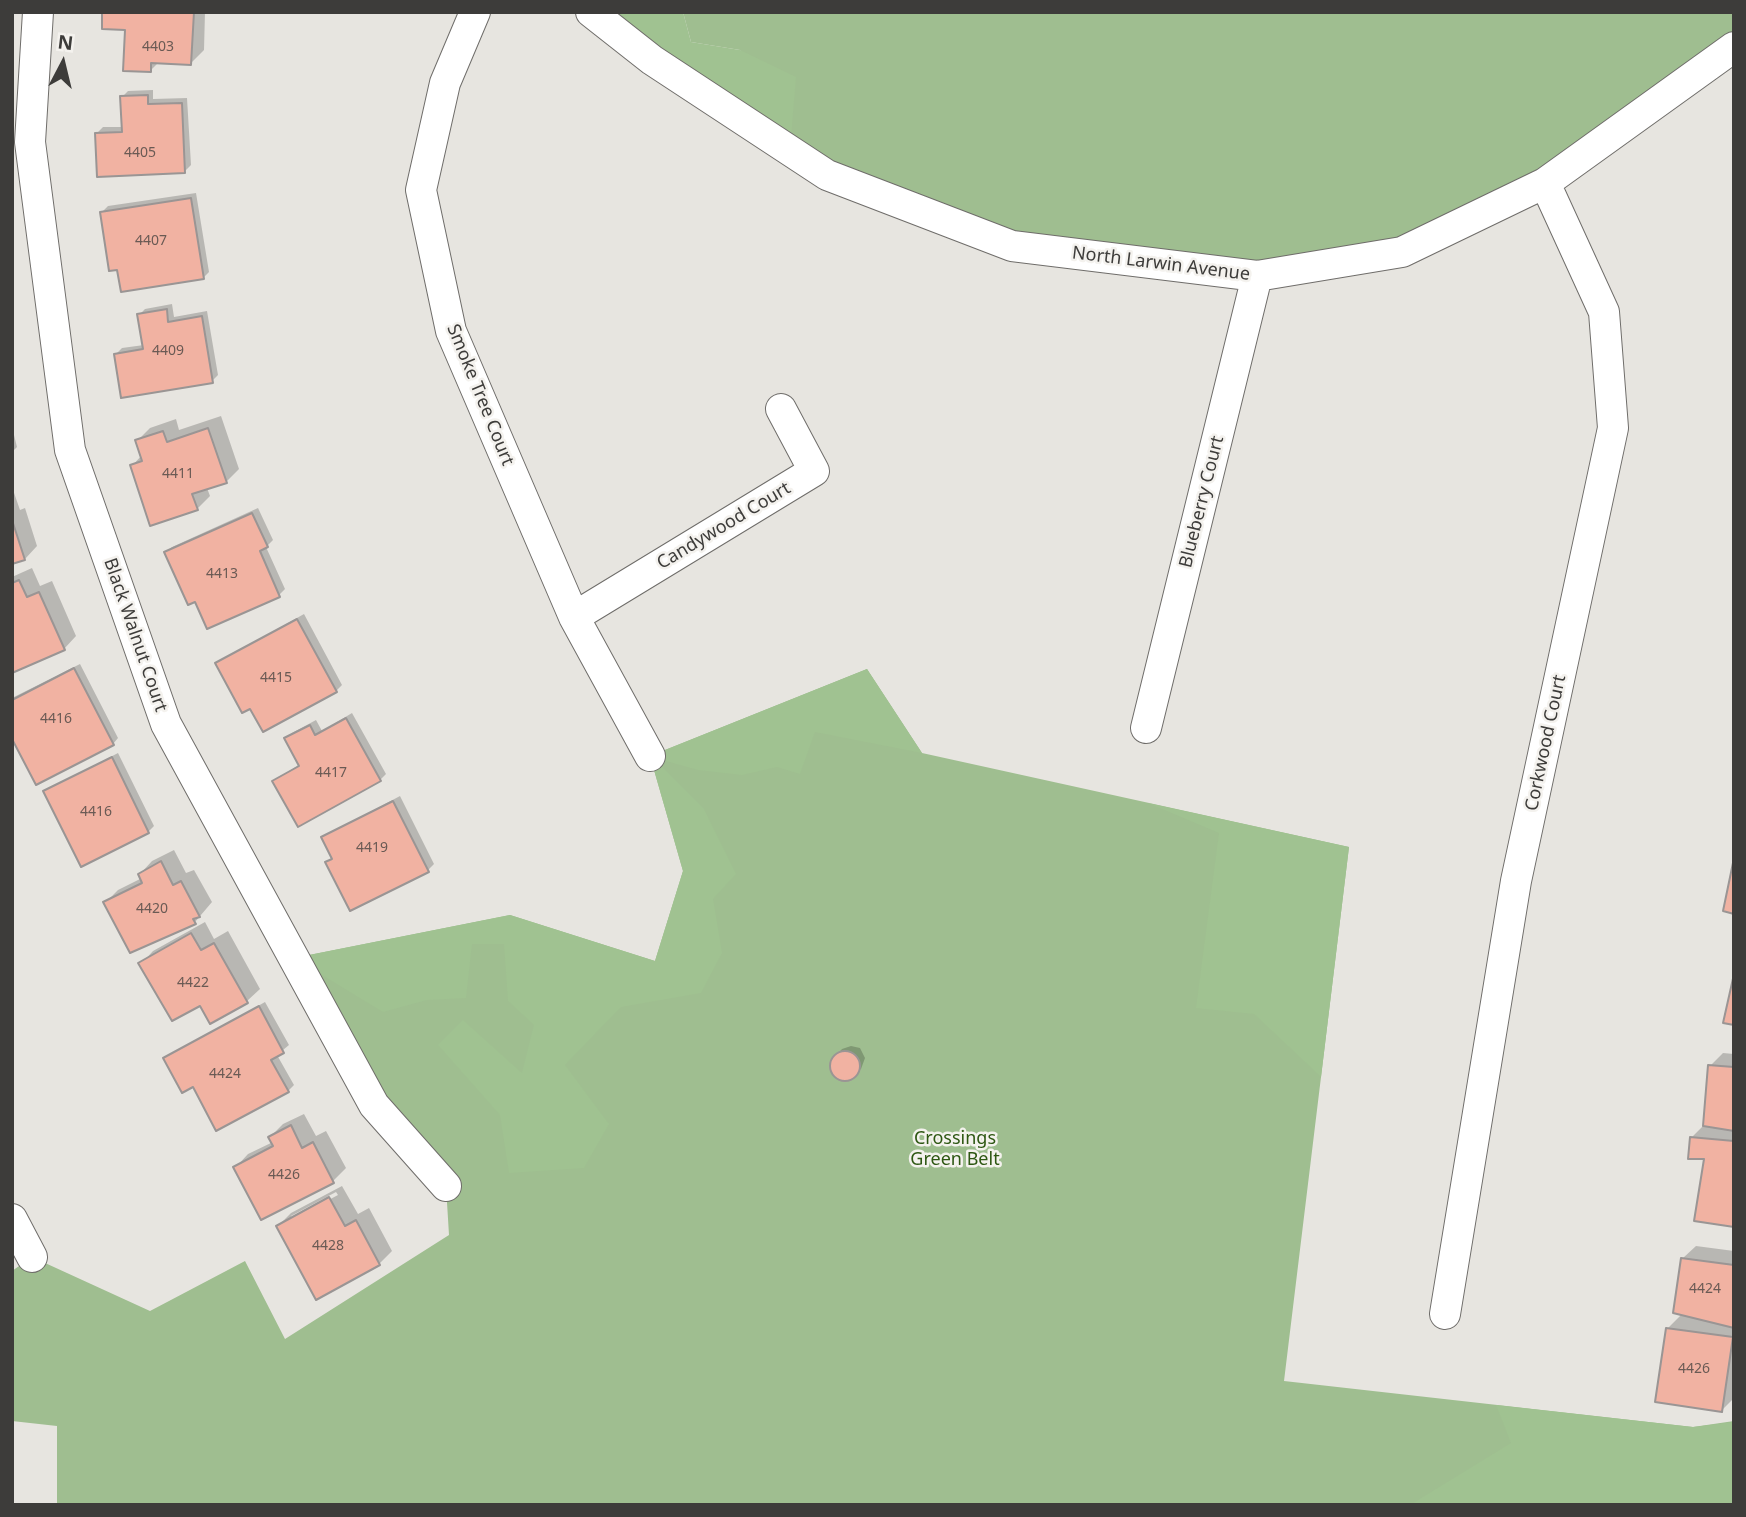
<!DOCTYPE html>
<style>
body{margin:0}
#map{position:relative;width:1746px;height:1517px;overflow:hidden;background:#e7e5e0;font-family:"Noto Sans",sans-serif}
canvas{display:block}
.frame{position:absolute;inset:0;border:14px solid #3d3c3a;pointer-events:none}
.north{position:absolute;left:28px;top:28px;width:70px;height:70px;-webkit-text-stroke:5px #f4f2ee;paint-order:stroke;rotate:7deg;font-size:19px;font-weight:700;line-height:28px;text-align:center;color:#3d3c3a}
.north::after{content:'';display:block;margin:auto;width:24px;height:32px;background:#3d3c3a;clip-path:polygon(50% 0,100% 100%,50% 72%,0 100%)}
</style>
<div id="map">
<canvas width="1746" height="1517"></canvas>
<div class="frame"></div>
<div class="north">N</div>
</div>
<script>
const context = document.querySelector('canvas').getContext('2d');
context.lineJoin = 'round';
function fill(path, color) { context.fillStyle = color; context.fill(path, 'evenodd'); }
function trace(path, color, width, dash) { context.strokeStyle = color; context.lineWidth = width; context.lineCap = dash ? 'butt' : 'round'; context.setLineDash(dash || []); context.stroke(path); }
function write(font, color, halo, rows, align = 'center') {
  context.font = font + ' "Noto Sans",sans-serif'; context.lineWidth = 5; context.setLineDash([]); context.textBaseline = 'middle'; context.strokeStyle = halo; context.fillStyle = color; for (const [text, x, y, turn = 0] of rows) {
    context.save(); context.translate(x, y); context.rotate((+turn || 0) * Math.PI / 180); context.textAlign = isNaN(turn) ? turn : align; if (halo) context.strokeText(text, 0, 0); context.fillText(text, 0, 0); context.restore();
  }
}
fill(new Path2D(`
 M683,12H1734V47L1545,183L1402,252L1257,276L1012,246L790,150L740,50L691,42Z
 M867,669L922,753L1349,847L1284,1381L1693,1427L1734,1421V1505H57V1426L12,1421V1271L32,1257L150,1311L245,1261L285,1339L449,1235L446,1186L294,958L510,915L655,961L683,871L650,756Z`), '#9fbe90');
fill(new Path2D(`
 M591,12H683L691,42L740,50L796,77L790,150Z
 M867,669L922,753L815,732L800,774L777,767L742,775L698,770L652,757L704,809L736,874L713,899L722,953L701,993L621,1007L565,1065L609,1124L584,1168L509,1173L500,1115L438,1045L463,1020L522,1073L534,1025L508,1001L504,944H472L466,998L427,1000L383,1012L294,958L510,915L655,961L683,871L650,756Z
 M1148,803L1349,847L1321,1077L1254,1014L1196,1008L1219,833Z
 M1496,1405L1693,1427L1734,1422V1505H1410L1511,1443Z`), '#a0c291');
fill(new Path2D(`
 M104,12H205L204,50L191,63L159,62L151,70L127,28Z
 M153,90V99L187,98L191,165L185,171L97,133L103,127H123L122,97L128,91Z
 M196,193L209,272L203,278L102,212L108,206Z
 M172,304L174,317L207,311L218,375L212,381L116,354L122,348L144,345L139,315L145,309Z
 M221,416L239,469L226,482L207,488L210,496L197,509L132,466L142,455L137,441L150,428L176,419L179,430Z
 M12,427L17,447L12,452Z
 M12,487L20,510L25,508L37,546L25,559L12,562Z
 M258,508L273,540L266,547L285,589L279,595L195,600L166,552L172,547Z
 M32,568L40,586L52,581L76,636L64,649L12,671V577Z
 M304,614L342,685L336,691L250,706L217,663Z
 M80,664L118,738L113,744L12,735V698Z
 M352,713L386,774L380,780L274,781L300,764L286,739L292,733L316,720L322,731Z
 M118,753L154,826L148,832L45,791Z
 M400,796L434,864L428,870L350,909L327,862L333,857L323,837Z
 M174,850L186,873L194,870L212,902L195,922L131,951L105,903L118,890L142,878L140,874L152,861Z
 M205,922L214,939L228,931L260,989L247,1001L211,1022L200,1004L141,964L153,951Z
 M265,1002L289,1045L277,1055L294,1085L288,1091L194,1085L165,1058Z
 M851,1046L860,1048L865,1058L861,1069L845,1080L833,1074L831,1062L842,1049Z
 M1723,1053L1734,1054V1225L1706,1157L1692,1137L1705,1124L1710,1066Z
 M304,1114L316,1136L326,1131L346,1168L333,1181L262,1218L236,1167L248,1154L273,1142L270,1137L283,1124Z
 M342,1186L358,1214L369,1208L392,1251L379,1264L278,1226L291,1213ZM336,1192L338,1195L291,1220V1216Z
 M1696,1246L1734,1251V1398L1722,1410L1668,1328L1682,1314L1683,1258Z`), '#0003');
const building = new Path2D(`
 M102,12H194L191,65L151,63V72L123,71L125,30L102,29Z
 M148,95V104L182,103L185,173L97,177L95,133L122,132L120,96Z
 M191,198L204,279L121,292L117,270L109,271L100,212Z
 M167,309L168,322L202,316L213,383L121,398L114,354L143,349L137,314Z
 M208,428L227,483L192,494L198,510L150,526L130,465L142,461L135,440L163,431L167,442Z
 M252,513L268,547L260,551L280,597L207,629L195,602L188,605L164,552Z
 M12,520L25,560L12,564Z
 M19,580L27,597L39,592L65,650L12,673V583Z
 M297,619L337,692L263,732L250,709L242,713L215,663Z
 M74,668L114,745L36,785L12,739V700Z
 M346,718L381,781L298,827L272,781L299,766L284,738L310,725L315,735Z
 M112,757L149,833L81,867L43,791Z
 M393,801L429,872L350,911L325,862L332,859L321,837Z
 M1734,858V914L1723,911Z
 M161,861L173,885L181,881L200,917L193,919L196,924L130,953L103,902L142,883L138,874Z
 M191,933L201,950L214,943L248,1003L210,1024L200,1006L172,1021L138,963Z
 M1734,974V1025L1723,1023Z
 M259,1006L284,1053L271,1060L289,1092L216,1131L193,1087L182,1093L163,1058Z
 M830 1066a15 15 0 1 1 30 0a15 15 0 1 1-30 0Z
 M1708,1065L1734,1067V1131L1703,1126Z
 M291,1125L302,1148L313,1142L334,1183L261,1220L233,1167L273,1146L268,1137Z
 M1690,1137L1734,1141V1227L1694,1221L1704,1159H1688Z
 M329,1197L345,1226L356,1220L380,1265L316,1300L276,1226Z
 M1681,1258L1734,1265V1328L1673,1313Z
 M1666,1328L1733,1337L1722,1412L1655,1402Z`);
fill(building, '#f1b2a2');
trace(building, '#9a9594', 2);
const street = new Path2D(`
 M38,12L30,142L70,450L166,724L374,1105L446,1186
 M475,12L445,83L421,190L451,331L574,617L650,756
 M591,12L652,60L827,175L1012,246L1257,276L1402,252L1545,183L1734,47
 M574,617L814,471L781,409
 M1146,728L1257,276
 M12,1219L32,1257
 M1445,1314L1516,881L1613,428L1604,312L1545,183`);
trace(street, '#6f6d6a', 32);
trace(street, '#fff', 30);
write('14px', '#6a5a54', null, [
 ["4403",158,47],
 ["4405",140,153],
 ["4407",151,241],
 ["4409",168,351],
 ["4411",178,474],
 ["4413",222,574],
 ["4415",276,678],
 ["4416",56,719],
 ["4417",331,773],
 ["4416",96,812],
 ["4419",372,848],
 ["4420",152,909],
 ["4422",193,983],
 ["4424",225,1074],
 ["4426",284,1175],
 ["4428",328,1246],
 ["4424",1705,1289],
 ["4426",1694,1369]
]);
write('18px', '#3d3c3a', '#f4f2ee', [
 ["North Larwin Avenue",1161,264,7],
 ["Smoke Tree Court",480,395,68],
 ["Blueberry Court",1202,502,-76],
 ["Candywood Court",724,526,-31],
 ["Black Walnut Court",135,635,71],
 ["Corkwood Court",1546,743,-78]
]);
write('18px', '#2d5712', '#f4f2ee', [
 ["Crossings",955,1139],
 ["Green Belt",955,1160]
]);
</script>
